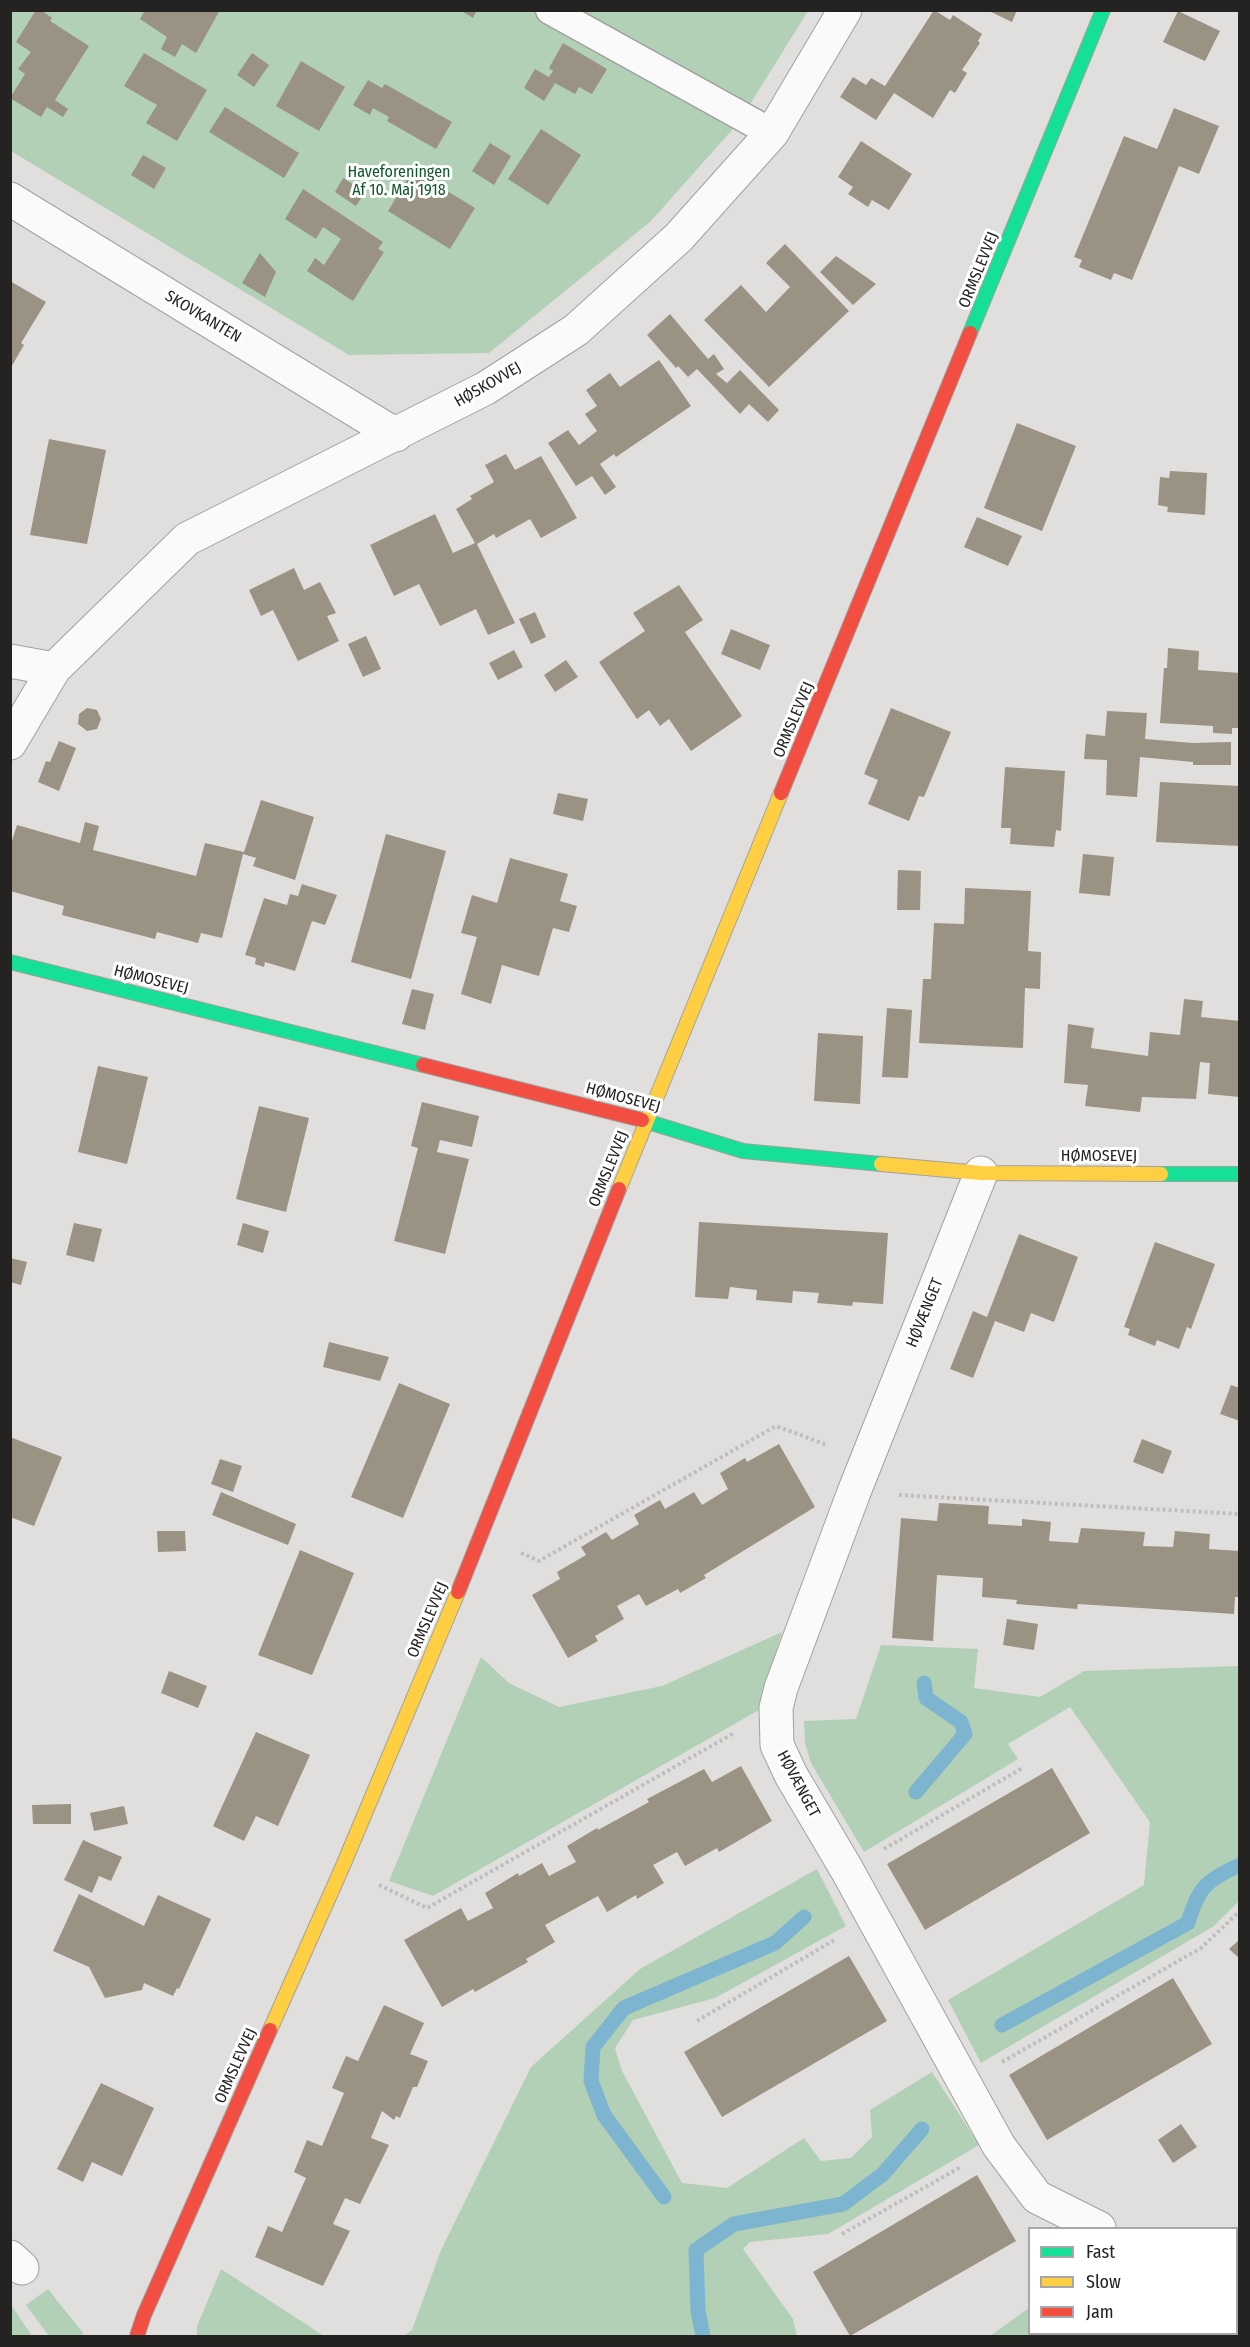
<!DOCTYPE html>
<meta charset="utf-8">
<style>
body{margin:0}
#map{position:relative;width:1250px;height:2347px;overflow:hidden;background:#e0dfdd;font-family:"Fira Sans Condensed",sans-serif}
canvas{display:block}
.frame{position:absolute;inset:0;border:12px solid #242322;pointer-events:none}
.legend{position:absolute;left:1028px;top:2227px;width:210px;height:108px;box-sizing:border-box;background:#fff;border:2px solid #a7a7a7;margin:0;padding:8px 10px;list-style:none;font-size:18px;color:#242322}
.legend li{display:flex;align-items:center;gap:12px;height:30px}
.legend b{width:30px;border:2px solid #a7a7a7}
</style>
<div id="map">
<canvas width="1250" height="2347"></canvas>
<div class="frame"></div>
<ul class="legend">
<li><b style="height:8px;background:#16e098"></b>Fast</li>
<li><b style="height:8px;background:#ffcf43"></b>Slow</li>
<li><b style="height:8px;background:#f24e42"></b>Jam</li>
</ul>
</div>
<script>
const context = document.querySelector('canvas').getContext('2d');
context.lineJoin = 'round';
function fill(path, color) { context.fillStyle = color; context.fill(path, 'evenodd'); }
function trace(path, color, width, dash) { context.strokeStyle = color; context.lineWidth = width; context.lineCap = dash ? 'butt' : 'round'; context.setLineDash(dash || []); context.stroke(path); }
function write(font, color, halo, rows, align = 'center') {
  context.font = font + ' "Fira Sans Condensed",sans-serif'; context.lineWidth = 6; context.setLineDash([]); context.textBaseline = 'middle'; context.strokeStyle = halo; context.fillStyle = color; for (const [text, x, y, turn = 0] of rows) {
    context.save(); context.translate(x, y); context.rotate((+turn || 0) * Math.PI / 180); context.textAlign = isNaN(turn) ? turn : align; if (halo) context.strokeText(text, 0, 0); context.fillText(text, 0, 0); context.restore();
  }
}
fill(new Path2D(`
 M10,11H808L739,122L651,221L489,353L349,355L11,151Z
 M782,1632L759,1710L433,1896L389,1881L481,1657L509,1683L559,1707L662,1686Z
 M881,1645L978,1649L974,1688L1040,1697L1084,1671L1239,1666V1901L1214,1926L981,2063L948,2000L1144,1885L1150,1822L1070,1707L1008,1744L1018,1759L864,1852L811,1763L805,1743L804,1721L856,1719Z
 M817,1869L846,1926L715,1998L633,2020L615,2048L622,2071L682,2183L727,2188L804,2138L821,2161L851,2158L872,2137L870,2110L932,2072L979,2145L828,2234L750,2242L743,2249L793,2319L797,2336H404L412,2330L441,2250L531,2067L640,1969Z
 M221,2269L324,2336H197V2326Z
 M48,2289L83,2333L82,2336H49L26,2305Z
 M10,2305H11L32,2336H11Z
 M1029,2308L1030,2334H1145L1147,2335L990,2336Z`), '#b1d0b6');
trace(new Path2D(`
 M916,1792L965,1734L961,1722L926,1698L924,1683
 M1002,2025L1188,1923C1198,1888 1206,1880 1240,1865
 M664,2197L604,2115L591,2081L593,2047L624,2008L775,1943L804,1917
 M703,2336L698,2311L696,2250L734,2224L843,2204L883,2174L922,2129`), '#7db5d0', 15);
fill(new Path2D(`
 M36,10H41L52,18L50,21L89,46L55,100L68,109L63,117L47,107L41,117L10,98L25,74L18,69L31,52L16,42Z
 M145,10H220L196,53L182,44L175,57L161,49L167,37L140,19Z
 M460,10H477L473,18Z
 M934,10L950,20L953,15L982,34L978,41L980,43L962,70L967,73L955,93L950,90L933,118L894,93L876,120L840,97L853,77L866,85L871,78L885,86Z
 M987,10H1017L1012,22Z
 M1178,11L1220,31L1205,61L1163,42Z
 M563,43L607,69L592,94L579,87L575,94L555,83L544,101L524,88L535,69L549,77L553,71L549,68Z
 M144,53L207,90L177,141L146,123L157,105L124,86Z
 M252,53L269,65L254,87L237,75Z
 M301,61L345,87L319,131L276,106Z
 M368,80L382,88L385,84L452,122L436,149L387,121L389,117L373,108L370,115L353,105Z
 M225,107L299,153L284,178L209,132Z
 M1174,108L1219,126L1199,174L1179,166L1132,280L1114,273L1111,280L1079,267L1082,260L1074,257L1124,136L1157,149Z
 M541,129L581,155L548,205L508,179Z
 M861,141L912,174L889,210L872,200L868,207L848,194L853,187L838,177Z
 M490,143L511,156L494,185L472,171Z
 M143,155L166,168L154,189L131,175Z
 M413,170L475,208L450,249L388,211Z
 M343,178L365,192L356,206L335,192Z
 M303,189L383,242L378,249L384,252L353,301L307,271L315,258L324,265L341,239L323,227L316,239L285,219Z
 M785,244L849,311L769,387L704,320L741,285L766,312L790,287L766,263Z
 M260,253L276,272L265,297L242,283Z
 M836,256L876,284L853,305L820,272Z
 M10,281L46,302L21,343L24,345L10,369Z
 M670,314L708,359L714,354L724,369L716,374L727,383L740,370L779,410L768,422L749,404L740,414L697,369L688,377L678,366L676,368L647,335Z
 M659,360L691,406L616,457L614,454L600,464L616,487L605,495L592,476L576,486L548,443L568,430L579,445L597,431L585,414L597,406L586,390L610,373L620,387Z
 M1017,423L1076,446L1042,531L984,508Z
 M49,439L106,450L87,544L30,535Z
 M506,454L515,470L541,456L577,518L541,538L530,519L496,538L494,534L477,544L515,623L488,635L476,609L440,626L419,584L394,596L370,545L435,514L453,553L475,543L456,509L472,499L470,496L494,482L485,465Z
 M1170,471L1207,473L1205,515L1167,512L1168,507L1158,505L1160,477L1169,478Z
 M977,517L1022,536L1008,566L964,547Z
 M294,568L304,590L320,582L336,613L327,616L339,641L298,661L273,610L261,616L249,590Z
 M679,585L703,620L685,632L742,716L691,751L669,719L660,726L649,710L637,719L599,662L645,631L633,613Z
 M535,612L546,637L531,644L519,619Z
 M731,629L770,645L760,670L721,654Z
 M366,636L381,669L363,677L348,644Z
 M1168,648L1199,651L1198,670L1240,673V728H1232V734L1213,733V726L1160,723L1164,668H1167Z
 M514,650L523,667L498,680L489,663Z
 M566,660L578,677L555,692L544,675Z
 M87,708L97,710L101,719L97,729L87,731L78,724L79,714Z
 M891,708L951,732L924,797L919,796L909,821L868,804L878,780L864,774Z
 M1107,711L1147,713L1145,739L1193,743L1231,742V765H1193V762L1140,757L1137,797L1106,795L1107,760L1084,759L1086,734L1105,736Z
 M59,741L76,748L59,791L38,782L46,761L50,762Z
 M1005,767L1065,771L1061,831L1056,830L1054,847L1010,844L1011,828H1001Z
 M1160,782L1240,786V846L1156,842Z
 M558,793L588,799L583,821L553,814Z
 M261,800L314,817L295,880L253,866L256,858L243,854L222,938L201,933L198,943L157,932L155,939L62,915L64,906L10,891V847L17,825L80,843L85,822L99,826L93,850L196,876L205,843L244,852Z
 M386,834L446,851L411,979L351,962Z
 M1083,854L1114,857L1110,896L1079,893Z
 M510,858L568,874L560,901L577,906L569,932L553,928L539,976L502,965L491,1004L461,994L477,937L461,933L472,895L497,903Z
 M898,870L921,871L920,910H897Z
 M302,884L337,895L325,925L312,921L295,971L265,962L264,967L255,964L256,958L245,955L264,898L287,905L290,894L298,896Z
 M965,888L1031,891L1028,951L1041,952L1040,989L1025,988L1023,1048L919,1043L923,979H931L934,923L964,924Z
 M412,989L434,994L425,1030L402,1024Z
 M1184,999L1203,1001L1201,1017L1240,1021V1097L1208,1094L1210,1063L1200,1062L1196,1099L1142,1097L1140,1112L1085,1106L1088,1085L1064,1083L1068,1024L1094,1028L1091,1048L1148,1056L1150,1032L1180,1035Z
 M887,1008L912,1010L908,1078L882,1077Z
 M818,1033L863,1036L860,1104L814,1101Z
 M98,1066L148,1077L127,1164L78,1152Z
 M422,1102L479,1116L472,1147L440,1140L437,1152L469,1159L445,1254L394,1241L418,1148L411,1146Z
 M259,1106L309,1118L286,1212L236,1199Z
 M699,1222L888,1233L883,1304L853,1302L852,1306L817,1303L819,1293L793,1291L792,1303L756,1300L757,1290L730,1287L728,1299L695,1297Z
 M74,1223L102,1229L94,1262L66,1255Z
 M243,1223L269,1231L263,1253L237,1245Z
 M1019,1234L1078,1257L1054,1322L1031,1313L1024,1332L995,1321L973,1378L950,1369L973,1311L987,1317Z
 M1155,1242L1215,1264L1191,1329L1187,1327L1179,1349L1157,1340L1155,1346L1128,1335L1130,1329L1124,1327Z
 M10,1258L27,1262L21,1285L10,1282Z
 M329,1342L389,1357L380,1381L323,1367Z
 M399,1383L450,1404L403,1518L351,1497Z
 M1231,1385L1240,1388V1421L1220,1414Z
 M10,1437L62,1457L34,1526L10,1517Z
 M1142,1439L1172,1451L1163,1474L1133,1462Z
 M779,1444L815,1507L704,1575L706,1578L680,1593L678,1589L646,1606L639,1594L617,1606L624,1619L595,1636L598,1641L568,1658L532,1595L560,1579L557,1572L586,1555L581,1547L606,1532L612,1540L639,1524L634,1515L660,1500L665,1509L694,1492L702,1505L728,1489L720,1473L745,1458L747,1462Z
 M220,1459L242,1466L233,1492L211,1484Z
 M221,1492L296,1524L288,1545L212,1515Z
 M939,1503L989,1506L988,1524L1022,1526V1519L1051,1522L1049,1541L1078,1543L1081,1528L1145,1532L1143,1546L1173,1547L1175,1531L1210,1534L1209,1549L1240,1551V1597H1235L1234,1614L1078,1604L1077,1609L1016,1604L1017,1600L982,1597L983,1578L937,1575L933,1641L892,1638L901,1518L937,1521Z
 M157,1531H185L186,1551L158,1552Z
 M300,1550L354,1573L312,1675L258,1655Z
 M1007,1619L1038,1624L1034,1650L1003,1645Z
 M169,1671L207,1686L198,1708L161,1693Z
 M256,1732L310,1755L278,1826L256,1816L244,1841L213,1826Z
 M741,1766L772,1821L719,1852L717,1848L685,1866L677,1852L653,1865L664,1883L637,1899L636,1895L607,1912L598,1896L545,1925L555,1942L526,1959L528,1962L475,1992L473,1989L442,2007L404,1940L461,1908L468,1921L493,1908L485,1893L518,1873L519,1876L542,1863L549,1876L576,1862L567,1846L597,1828L598,1830L649,1802L647,1799L704,1769L712,1782Z
 M1052,1768L1090,1833L925,1930L887,1864Z
 M71,1804V1824H33L32,1805Z
 M124,1806L128,1824L94,1831L90,1813Z
 M83,1840L122,1857L111,1881L99,1876L92,1893L64,1880Z
 M79,1894L144,1926L158,1895L211,1919L179,1989L177,1988L173,1996L144,1983L142,1990L105,1998L89,1967L53,1951Z
 M1240,1939V1959L1229,1949Z
 M849,1956L887,2021L722,2117L684,2052Z
 M1173,1978L1212,2044L1047,2140L1009,2075Z
 M384,2005L424,2023L410,2054L428,2061L417,2087H413L400,2118L396,2116L394,2120L382,2111L371,2138L389,2145L360,2204L345,2198L333,2224L350,2231L323,2286L255,2257L268,2226L282,2232L306,2178L294,2172L307,2140L322,2146L344,2093L332,2088L346,2056L358,2061Z
 M101,2083L154,2108L122,2176L92,2162L83,2182L57,2169Z
 M1181,2124L1197,2147L1173,2163L1158,2140Z
 M977,2175L1016,2241L850,2336L813,2272Z
 M1240,2310V2336H1191L1197,2334H1236V2312Z`), '#9a9383');
const lane = new Path2D(`
 M550,10L772,133`);
const street = new Path2D(`
 M10,199L396,435
 M10,661L54,669
 M10,743L54,669L187,539L486,388L576,330L679,237L772,133L845,10
 M981,1173L854,1492L781,1688L776,1708L777,1745L791,1775L847,1870L999,2146L1037,2197L1099,2228
 M1236,2247H1240
 M10,2257L22,2268`);
const fast = new Path2D(`
 M970,333L1103,10
 M10,962L423,1065
 M642,1120L743,1151L881,1164
 M1161,1174H1240`);
const slow = new Path2D(`
 M881,1164L981,1173L1161,1174
 M619,1189L781,793
 M270,2030L342,1868L458,1592`);
const jam = new Path2D(`
 M781,793L970,333
 M423,1065L642,1120
 M458,1592L619,1189
 M137,2336L144,2315L270,2030`);
trace(lane, '#a1a19f', 31);
trace(street, '#a1a19f', 35);
trace(fast, '#a1a19f', 16);
trace(slow, '#a1a19f', 16);
trace(jam, '#a1a19f', 16);
trace(new Path2D(`
 M899,1495L1240,1514
 M521,1553L539,1561L776,1426L827,1445
 M884,1849L1024,1767
 M379,1885L427,1908L734,1733
 M697,2021L836,1939
 M1002,2062L1201,1948L1240,1911
 M842,2234L961,2167
 M1161,2336L1166,2334`), '#bfbebe', 4, [3, 3]);
trace(lane, '#fafafa', 28);
trace(street, '#fafafa', 33);
trace(fast, '#16e098', 14);
trace(slow, '#ffcf43', 14);
trace(jam, '#f24e42', 14);
write('16px', '#0e5728', '#fff', [
 ["Haveforeningen",399,173],
 ["Af 10. Maj 1918",399,191]
]);
write('16px', '#242322', '#fff', [
 ["ORMSLEVVEJ",979,270,-68],
 ["SKOVKANTEN",203,317,31],
 ["HØSKOVVEJ",488,385,-30],
 ["ORMSLEVVEJ",794,720,-67],
 ["HØMOSEVEJ",151,980,14],
 ["HØMOSEVEJ",623,1098,15],
 ["HØMOSEVEJ",1099,1157],
 ["ORMSLEVVEJ",609,1169,-68],
 ["HØVÆNGET",925,1313,-68],
 ["ORMSLEVVEJ",428,1620,-67],
 ["HØVÆNGET",798,1784,62],
 ["ORMSLEVVEJ",236,2066,-66]
]);
</script>
